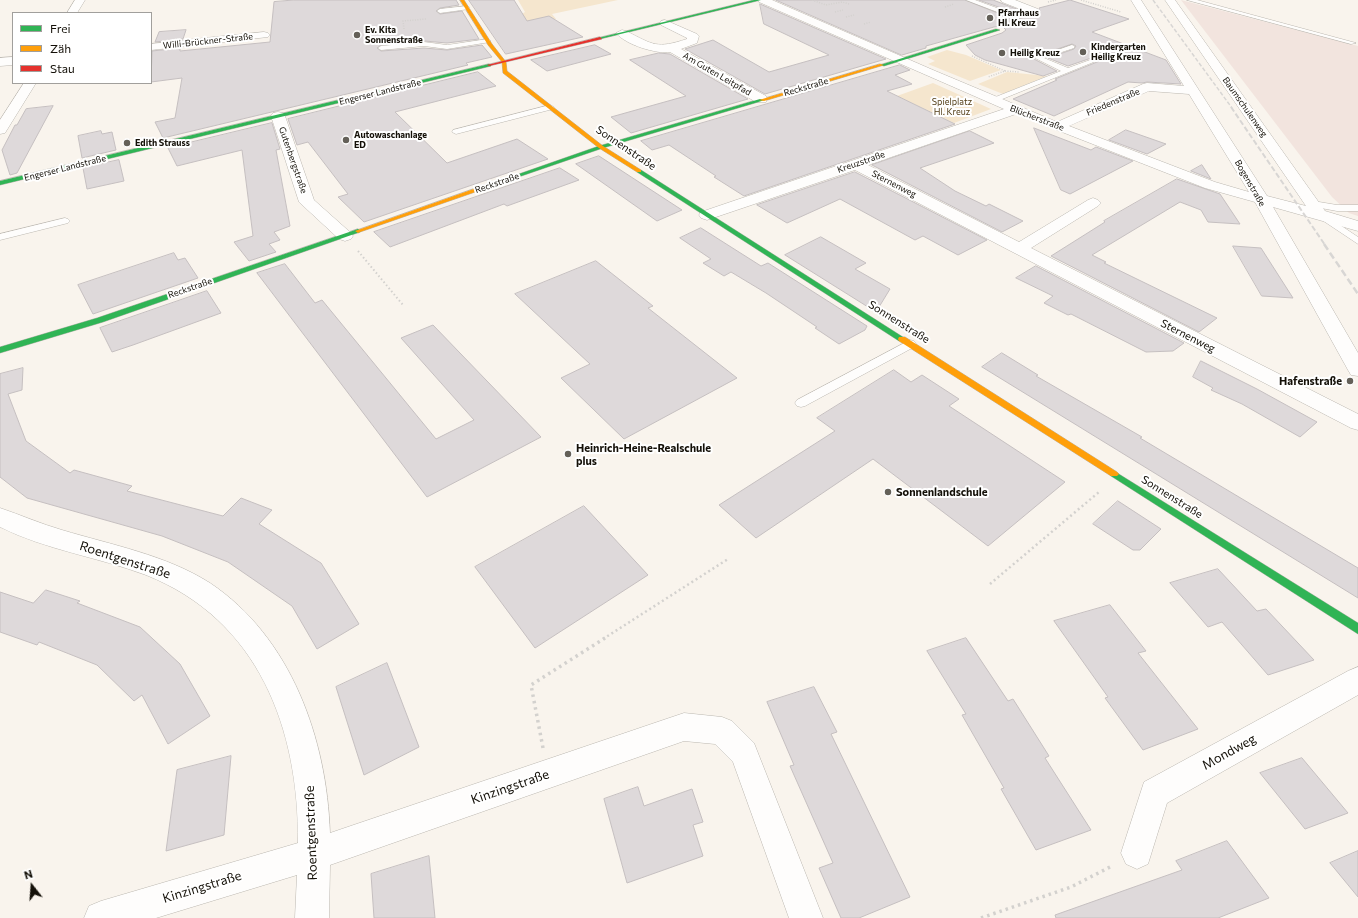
<!DOCTYPE html>
<meta charset="utf-8">
<style>
body{margin:0}
#map{position:relative;width:1358px;height:918px;overflow:hidden;background:#f9f4ed;font-family:Commissioner,sans-serif}
canvas{display:block}
.legend{position:absolute;left:12px;top:12px;width:140px;height:72px;box-sizing:border-box;background:#fff;border:1px solid #a19f9c;margin:0;padding:5px 7px;list-style:none;font-size:12px;color:#141008}
.legend li{display:flex;align-items:center;gap:8px;height:20px}
.legend b{width:20px;border:1px solid #a19f9c}
.north{position:absolute;left:12px;top:866px;width:40px;height:40px;-webkit-text-stroke:3px #fff;paint-order:stroke;rotate:343deg;font-size:11px;font-weight:700;line-height:16px;text-align:center;color:#141008}
.north::after{content:'';display:block;margin:auto;width:14px;height:18px;background:#141008;clip-path:polygon(50% 0,100% 100%,50% 72%,0 100%)}
</style>
<div id="map">
<canvas width="1358" height="918"></canvas>
<ul class="legend">
<li><b style="height:5px;background:#30b455"></b>Frei</li>
<li><b style="height:5px;background:#ff9f0a"></b>Zäh</li>
<li><b style="height:5px;background:#e5322d"></b>Stau</li>
</ul>
<div class="north">N</div>
</div>
<script>
const context = document.querySelector('canvas').getContext('2d');
context.lineJoin = 'round';
function fill(path, color) { context.fillStyle = color; context.fill(path, 'evenodd'); }
function trace(path, color, width, dash) { context.strokeStyle = color; context.lineWidth = width; context.lineCap = dash ? 'butt' : 'round'; context.setLineDash(dash || []); context.stroke(path); }
function write(font, color, halo, rows, align = 'center') {
  context.font = font + ' Commissioner,sans-serif'; context.lineWidth = 4; context.setLineDash([]); context.textBaseline = 'middle'; context.strokeStyle = halo; context.fillStyle = color; for (const [text, x, y, turn = 0] of rows) {
    context.save(); context.translate(x, y); context.rotate((+turn || 0) * Math.PI / 180); context.textAlign = isNaN(turn) ? turn : align; if (halo) context.strokeText(text, 0, 0); context.fillText(text, 0, 0); context.restore();
  }
}
fill(new Path2D(`
 M1181,0L1358,46V216L1349,213L1332,197Z`), '#f2e4de');
fill(new Path2D(`
 M518,0H618L552,14L556,19L534,25L514,19L525,12Z
 M947,50L966,55L1001,70L970,81L928,64L935,61L927,57Z
 M1007,72L1047,76L1003,94L978,84Z
 M933,83L991,109L954,123L897,96Z`), '#f5e6ce');
const building = new Path2D(`
 M294,0H456L459,5L440,8L436,11L440,14L462,11L479,39L447,43L424,41L381,45L377,48L381,51L424,48L447,50L482,45L492,57L466,63L468,65L163,138L155,122L175,118L182,78L151,82L152,51L180,48V51L270,42L274,2Z
 M469,0H514L527,21L549,16L583,37L506,54Z
 M776,0H965L1015,20L1031,15H1035L1040,11L1039,8L1070,0L1129,19L1092,32L1166,60L1181,84L1147,82L1142,83L1128,82L1054,116L1013,99L1057,80L1055,79L1107,58V56L1100,55L1068,66L1048,58L1074,49L1076,46L1072,44L1034,57V59L1057,71L1043,76L985,60L975,55L966,45L1002,33L1006,30L1002,26L994,27L926,46V48L902,55Z
 M979,0H993L1022,11L1016,13Z
 M760,4L886,59L765,94L685,49L713,40L769,72L829,55L764,24Z
 M186,30L183,39L155,42L159,32Z
 M595,45L611,54L547,71L531,60Z
 M659,53L670,54L748,99L631,133L611,117L686,96L630,60Z
 M900,65L910,70L895,75L912,84L887,91L955,124L744,196L714,177L716,176L669,145L652,150L641,141Z
 M478,72L496,86L395,112L447,163L517,139L548,159L364,222L338,197L348,194L308,142L297,145L288,119Z
 M53,106L17,173L10,175L2,150L15,125H17L26,109Z
 M272,123L280,149L276,150L290,226L274,232L280,240L269,244L276,252L249,261L234,242L253,236L242,150L177,166L168,148Z
 M1034,128L1091,150L1096,147L1133,161L1070,194L1061,190Z
 M1126,130L1166,144L1147,154L1109,140Z
 M101,131L102,134L112,132L116,150L82,158L78,136Z
 M970,131L994,143L920,168L955,191L986,206L989,204L1023,221L1002,232L872,165Z
 M599,156L682,210L657,221L576,164Z
 M119,160L124,181L87,189L83,168Z
 M1202,165L1211,179L1191,171Z
 M560,168L579,180L507,206L504,204L390,247L374,232Z
 M855,172L987,240L958,255L923,236L915,240L840,199L787,223L757,205Z
 M1177,179L1220,194L1240,224L1208,222L1201,210L1180,202L1092,255L1106,262L1104,263L1217,318L1199,332L1051,256L1105,222L1104,221Z
 M701,228L761,266L768,263L867,326L865,330L839,344L815,328L817,327L766,293L731,272L724,276L703,263L711,259L680,238Z
 M821,237L866,263L855,269L890,289L876,312L785,255Z
 M1233,246L1261,248L1293,298L1262,296Z
 M174,253L178,260L185,258L198,278L93,314L78,285Z
 M596,261L653,306L648,308L737,378L624,439L561,378L590,364L515,294Z
 M285,264L315,303L322,300L436,439L474,420L401,338L433,325L541,437L427,497L257,273Z
 M1036,266L1184,343L1173,351L1146,352L1071,314L1068,315L1044,303L1053,296L1016,278Z
 M207,291L221,313L133,345L112,352L100,328Z
 M1002,353L1038,375L1036,376L1142,437L1140,438L1358,568V598L982,367Z
 M1201,361L1257,389L1317,422L1300,437L1242,404L1211,390L1213,388L1193,377Z
 M23,368L22,390L8,394L26,441L70,473L74,470L132,486L127,491L223,516L241,498L272,510L259,524L321,563L359,624L317,649L292,606L228,562L162,536L27,498L0,477V374Z
 M894,370L911,382L922,375L959,399L949,406L1065,482L988,546L873,459L756,538L719,505L835,431L817,418Z
 M1118,501L1161,529L1140,550H1133L1093,524Z
 M584,506L648,575L535,648L475,567Z
 M1218,569L1257,611L1266,609L1314,660L1268,675L1222,622L1208,627L1170,583Z
 M46,590L80,601L77,603L140,627L180,664L210,716L168,744L142,695L134,701L97,665L39,642L37,645L0,632V592L33,603Z
 M1110,605L1146,651L1138,653L1198,729L1143,750L1105,698L1108,697L1054,621Z
 M966,638L1008,701L1013,699L1049,756L1045,758L1091,830L1036,850L1001,789L1004,788L962,715L966,714L927,651Z
 M387,663L419,747L364,775L336,687Z
 M814,687L837,732L831,734L910,897L859,918H841L819,868L833,863L790,766L794,765L767,702Z
 M231,756L224,835L166,851L177,770Z
 M1302,758L1348,813L1305,829L1260,773Z
 M638,787L644,806L692,789L703,822L693,825L703,856L627,883L604,799Z
 M1227,841L1269,898L1218,918H1056L1055,915L1182,870L1176,861Z
 M1358,851V897L1330,863Z
 M429,856L435,918H374L371,874Z`);
fill(building, '#ded9da');
trace(building, '#c5bfc0', 1);
const lane = new Path2D(`
 M966,0H975L1016,15L1034,9L1037,11L1016,19Z
 M1187,0H1197L1356,43L1351,44Z
 M467,6L470,8L469,9L440,13L437,11L440,9Z
 M488,39L490,40V42L447,49L424,46L381,50L378,48L381,46L424,42L447,45Z
 M1072,45L1074,46V48L1044,58L1068,68L1101,56L1106,57L995,102H989L988,100L1061,71L1035,58Z
 M550,105L554,107L553,109L456,134L452,132L453,130Z
 M1313,201L1337,205H1358V211H1337L1310,206L1308,204L1310,202Z
 M1319,211L1358,237V244L1316,216L1314,214Z
 M65,218L68,219L70,221L68,223L0,240V234Z
 M910,340L914,341L916,344L914,347L805,406L801,407L797,406L795,403L797,400Z`);
const street = new Path2D(`
 M75,0H85L77,13H67Z
 M758,0H772L933,70L1057,122L1143,84L1147,83L1184,86L1131,0H1141L1267,196L1306,206L1165,0H1175L1325,211L1358,221V231L1273,207L1358,353V376L1351,375L1348,370L1255,202L1205,188L1016,114L868,165L1019,242L1088,200L1093,198L1098,200L1101,203L1098,206L1031,248L1358,414V430L1351,428L855,170L713,218L707,220L701,218L699,215L701,212L1004,109L759,2ZM1149,91L1189,94L1249,192L1215,182L1069,126Z
 M1001,0H1015L1038,9L1039,11L1034,14L1030,13L1002,2Z
 M665,20L697,34L699,36L697,43L681,49L766,96L767,99L766,102H756L670,52C656,54 626,45 616,33L622,30L626,31C654,45 656,49 687,39V38L661,25L660,23L661,21Z
 M264,32L268,33L270,35L268,37L151,50V44Z
 M13,57V65L0,66V58Z
 M24,83H36L5,133L0,134V120Z
 M278,112L283,113L285,116L314,200L351,233L353,236L351,239L345,241L339,239L299,202L271,116L273,113Z
 M0,508C21,515 41,524 62,530C112,545 166,555 210,583C291,637 327,739 330,833L684,713L722,717L732,721L754,743L823,918H789L733,762L715,744L684,741L330,865L329,918H295L297,875L156,918H84L89,906L101,901L298,843C299,729 259,620 146,575C98,557 46,550 0,527Z
 M1358,667V695L1167,803L1148,864L1137,869L1126,864L1121,853L1144,782L1348,671Z`);
const fast = new Path2D(`
 M754,0H761L600,39L598,38Z
 M996,29L1000,30L884,66L880,65Z
 M489,64L491,65V66L0,185V181Z
 M760,99L765,100L603,148L501,183L496,182L599,146Z
 M637,170H641L906,339L902,341H899L637,172Z
 M358,229L361,231L360,232L103,322L0,353V347L97,318Z
 M1114,471L1358,623V634L1111,476L1109,474L1111,472Z`);
const slow = new Path2D(`
 M460,0H464L492,44L506,62L507,71L603,146L641,170V172H637L599,148L503,73L502,62L488,45Z
 M880,64L884,65L764,101L759,100Z
 M499,180L502,182L501,183L360,232L358,233L355,231Z
 M899,337H905L1117,472L1119,474L1117,476H1111L899,341L898,339Z`);
const jam = new Path2D(`
 M600,37L602,39L489,66L487,65Z`);
trace(lane, '#bbb7b0', 1);
trace(street, '#bbb7b0', 1);
trace(fast, '#bbb7b0', 1);
trace(slow, '#bbb7b0', 1);
trace(jam, '#bbb7b0', 1);
trace(new Path2D(`
 M812,0L826,5L842,2L849,4
 M1081,0L1121,12
 M1048,2L1056,0
 M945,7L954,4
 M835,12L843,10
 M846,17L854,15
 M864,24L871,22
 M404,29L403,21L426,19
 M972,56L1005,71L988,77
 M1005,71L1019,72`), '#d3d1ce', 1.5, [1, 1.5]);
trace(new Path2D(`
 M358,251L403,305`), '#d3d1ce', 2, [1.5, 2.5]);
trace(new Path2D(`
 M990,584L1099,492
 M603,639L728,559`), '#d3d1ce', 2.5, [2, 3]);
trace(new Path2D(`
 M543,748L531,685L605,638
 M981,918L1071,887L1112,866`), '#d3d1ce', 3.5, [2.5, 4]);
fill(lane, '#fefdfc');
fill(street, '#fefdfc');
fill(fast, '#30b455');
fill(slow, '#ff9f0a');
fill(jam, '#e5322d');
trace(new Path2D(`
 M1153,0L1232,108`), '#d8d6d4', 1.5, [4, 2]);
trace(new Path2D(`
 M1231,107L1325,245`), '#d8d6d4', 2, [5.5, 2.5]);
trace(new Path2D(`
 M1324,244L1358,294`), '#d8d6d4', 2.5, [7, 3.5]);
for (const [x, y, r, color] of [
 [990,18,4,"#646058"],
 [357,35,4,"#646058"],
 [1083,52,4,"#646058"],
 [1002,53,4,"#646058"],
 [346,140,4,"#646058"],
 [127,143,4,"#646058"],
 [1350,381,4,"#646058"],
 [568,454,4,"#646058"],
 [888,492,4,"#646058"]
]) { const dot = new Path2D(); dot.arc(x, y, r, 0, 2 * Math.PI); context.fillStyle = color; context.fill(dot); trace(dot, '#fff', 1.5); }
write('bold 9px', '#141008', '#fff', [
 ["Pfarrhaus",998,13],
 ["Hl. Kreuz",998,23],
 ["Ev. Kita",365,30],
 ["Sonnenstraße",365,40],
 ["Kindergarten",1091,47],
 ["Heilig Kreuz",1091,57],
 ["Heilig Kreuz",1010,53],
 ["Autowaschanlage",354,135],
 ["ED",354,145],
 ["Edith Strauss",135,143]
], 'left');
write('9px', '#141008', '#fff', [
 ["Willi-Brückner-Straße",208,41,-6],
 ["Am Guten Leitpfad",717,74,30],
 ["Reckstraße",806,87,-16],
 ["Engerser Landstraße",380,92,-14],
 ["Friedenstraße",1113,102,-23],
 ["Baumschulenweg",1245,107,55],
 ["Blücherstraße",1037,118,21],
 ["Gutenbergstraße",293,160,71],
 ["Kreuzstraße",861,162,-19],
 ["Engerser Landstraße",65,168,-14],
 ["Reckstraße",497,183,-19],
 ["Bogenstraße",1250,183,60],
 ["Sternenweg",894,184,27],
 ["Reckstraße",190,288,-19]
]);
write('9px', '#523d16', '#fff', [
 ["Spielplatz",952,102],
 ["Hl. Kreuz",952,112]
]);
write('11px', '#141008', '#fff', [
 ["Sonnenstraße",626,148,34],
 ["Sonnenstraße",899,322,32],
 ["Sternenweg",1188,336,27],
 ["Sonnenstraße",1172,497,32]
]);
write('bold 11px', '#141008', '#fff', [
 ["Hafenstraße",1342,381,"right"],
 ["Heinrich-Heine-Realschule",576,448],
 ["plus",576,461],
 ["Sonnenlandschule",896,492]
], 'left');
write('13px', '#141008', '#fff', [
 ["Roentgenstraße",125,560,18],
 ["Mondweg",1229,752,-29],
 ["Kinzingstraße",510,787,-19],
 ["Roentgenstraße",311,833,-92],
 ["Kinzingstraße",202,887,-17]
]);
</script>
